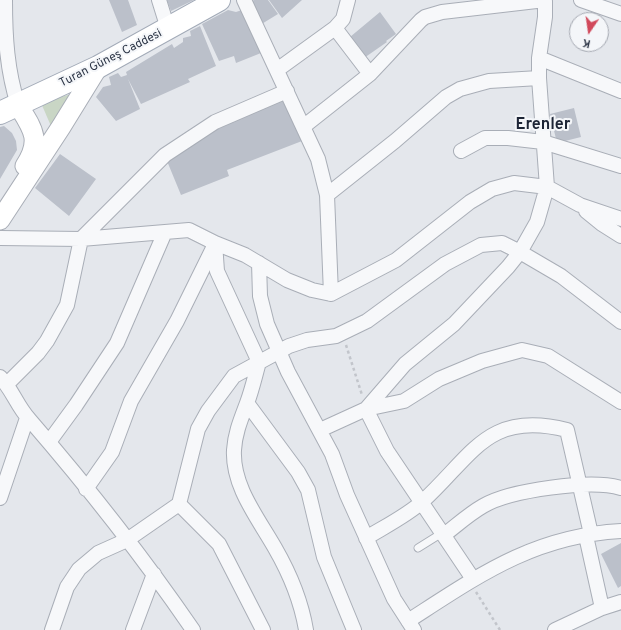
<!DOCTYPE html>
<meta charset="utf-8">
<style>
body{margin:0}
#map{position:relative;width:621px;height:630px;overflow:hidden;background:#e4e7ec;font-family:Overpass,sans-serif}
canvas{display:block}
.north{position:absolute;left:569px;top:12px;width:40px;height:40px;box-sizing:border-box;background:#f4f6f9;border:1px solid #a4a8b1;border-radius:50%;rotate:193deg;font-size:11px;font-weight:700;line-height:16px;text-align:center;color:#2b3445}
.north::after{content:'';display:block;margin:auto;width:14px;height:18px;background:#d1495b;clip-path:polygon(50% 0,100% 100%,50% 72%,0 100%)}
</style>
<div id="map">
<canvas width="621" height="630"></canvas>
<div class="north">K</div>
</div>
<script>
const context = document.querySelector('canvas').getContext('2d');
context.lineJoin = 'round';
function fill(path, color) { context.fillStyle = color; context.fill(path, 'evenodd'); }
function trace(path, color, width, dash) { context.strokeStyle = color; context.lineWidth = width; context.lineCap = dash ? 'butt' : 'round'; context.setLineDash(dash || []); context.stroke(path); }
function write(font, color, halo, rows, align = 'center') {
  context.font = font + ' Overpass,sans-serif'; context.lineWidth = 4; context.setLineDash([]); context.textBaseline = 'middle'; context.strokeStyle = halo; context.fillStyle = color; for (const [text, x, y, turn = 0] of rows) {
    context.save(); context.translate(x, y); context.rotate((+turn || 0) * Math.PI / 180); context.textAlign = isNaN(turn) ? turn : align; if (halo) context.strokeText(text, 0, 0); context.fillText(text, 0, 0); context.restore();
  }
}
fill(new Path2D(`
 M71,94L51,126L41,103Z`), '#c9d6c5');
fill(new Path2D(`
 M109,0H128L137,25L122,32Z
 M167,0H194L171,11Z
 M254,0H268L278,14L260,25L249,3Z
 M269,0H302L282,18Z
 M228,10L236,12L242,10L261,53L236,63L234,56L219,61L202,24Z
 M380,12L396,34L386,41L387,42L364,58L350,37Z
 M200,26L216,66L188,79L190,82L141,104L128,79L140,109L116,121L96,97L103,87L111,85L109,77L118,73L121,77L127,75L126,72L172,44L174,48L183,42V38L191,36L190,31Z
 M285,98L302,141L227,170L229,176L181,195L167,161L209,133Z
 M574,108L581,137L557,143L550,114Z
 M4,126L12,133L16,141L17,150L0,179V127Z
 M60,154L96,179L69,216L35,188Z
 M621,543V586L618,588L601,554Z`), '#bbc0ca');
const service = new Path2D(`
 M418,548L442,533`);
const minor = new Path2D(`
 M5,0C5,37 7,70 18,105
 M159,0L168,29
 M244,0L318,159L327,195L331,294
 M348,0L343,19L335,28L370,74
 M581,0L621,14
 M539,58L621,91
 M277,70L335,28
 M303,127L370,74L421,20L425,17L442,12L545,0
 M461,151L485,138H508L543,142L621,166
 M327,195L395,141L446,97L460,89L489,81L539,78
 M586,211L602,224L621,236
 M0,238L81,239L189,230L215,243L245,255L287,280L312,290L331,294L396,260L470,202L492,189L514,183L547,187L580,205L621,219
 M215,243L217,271L259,362C255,376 252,390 247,403C241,419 235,433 234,450C232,486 258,518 275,548C290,574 301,600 306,630
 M259,263L260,296L267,324L288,372L332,454L347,495L394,599L414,630
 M0,377C12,389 17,406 29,419C87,486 143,557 193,630
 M7,384L38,353L47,341L67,305L81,239L165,155L215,122L287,91
 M247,403L298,472L308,490L324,557L354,630
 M366,409L405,364L454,324L508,267L520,252L537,222L547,187L539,78V58L545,17V0
 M366,409L387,451L473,579
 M320,430L366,409L404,401L439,379L482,361L522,350L548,356L621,402
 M49,442L76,405L117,343L165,232
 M86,489L112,452L131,401L177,321L215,244
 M0,498L27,418
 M179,504L198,429L208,411L234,376L289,346L307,340L336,336L367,321L445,264L481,245L502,243L520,252L561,276L621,322
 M444,535C457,525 469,514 483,506C510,490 591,479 621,488
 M586,536L602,608
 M366,538C384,527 408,515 423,501C473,455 488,410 567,430L591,534
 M408,621C478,576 533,536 621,531
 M52,630L67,587L79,569L98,553L127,540L179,504L219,544L263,630
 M133,630L154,574
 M555,630L602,608L621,602`);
const secondary = new Path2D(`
 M18,105C33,129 42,140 25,166
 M0,220L61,127L98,67`);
const primary = new Path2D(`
 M0,113L98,67L219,0`);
trace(service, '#a9aeb7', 9);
trace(minor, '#a9aeb7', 16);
trace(secondary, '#a9aeb7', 21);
trace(primary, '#a3abb8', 24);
trace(new Path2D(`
 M346,345L362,395
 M476,592L500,630`), '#c2c5cb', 2.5, [3, 3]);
trace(service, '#f7f8fa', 7);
trace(minor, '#f7f8fa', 14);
trace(secondary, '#fff', 19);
trace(primary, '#fff', 22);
write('12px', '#2b3445', '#f4f6f9', [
 ["Turan Güneş Caddesi",111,59,-27]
]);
write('bold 16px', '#1d2536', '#f4f6f9', [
 ["Erenler",543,126]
]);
</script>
